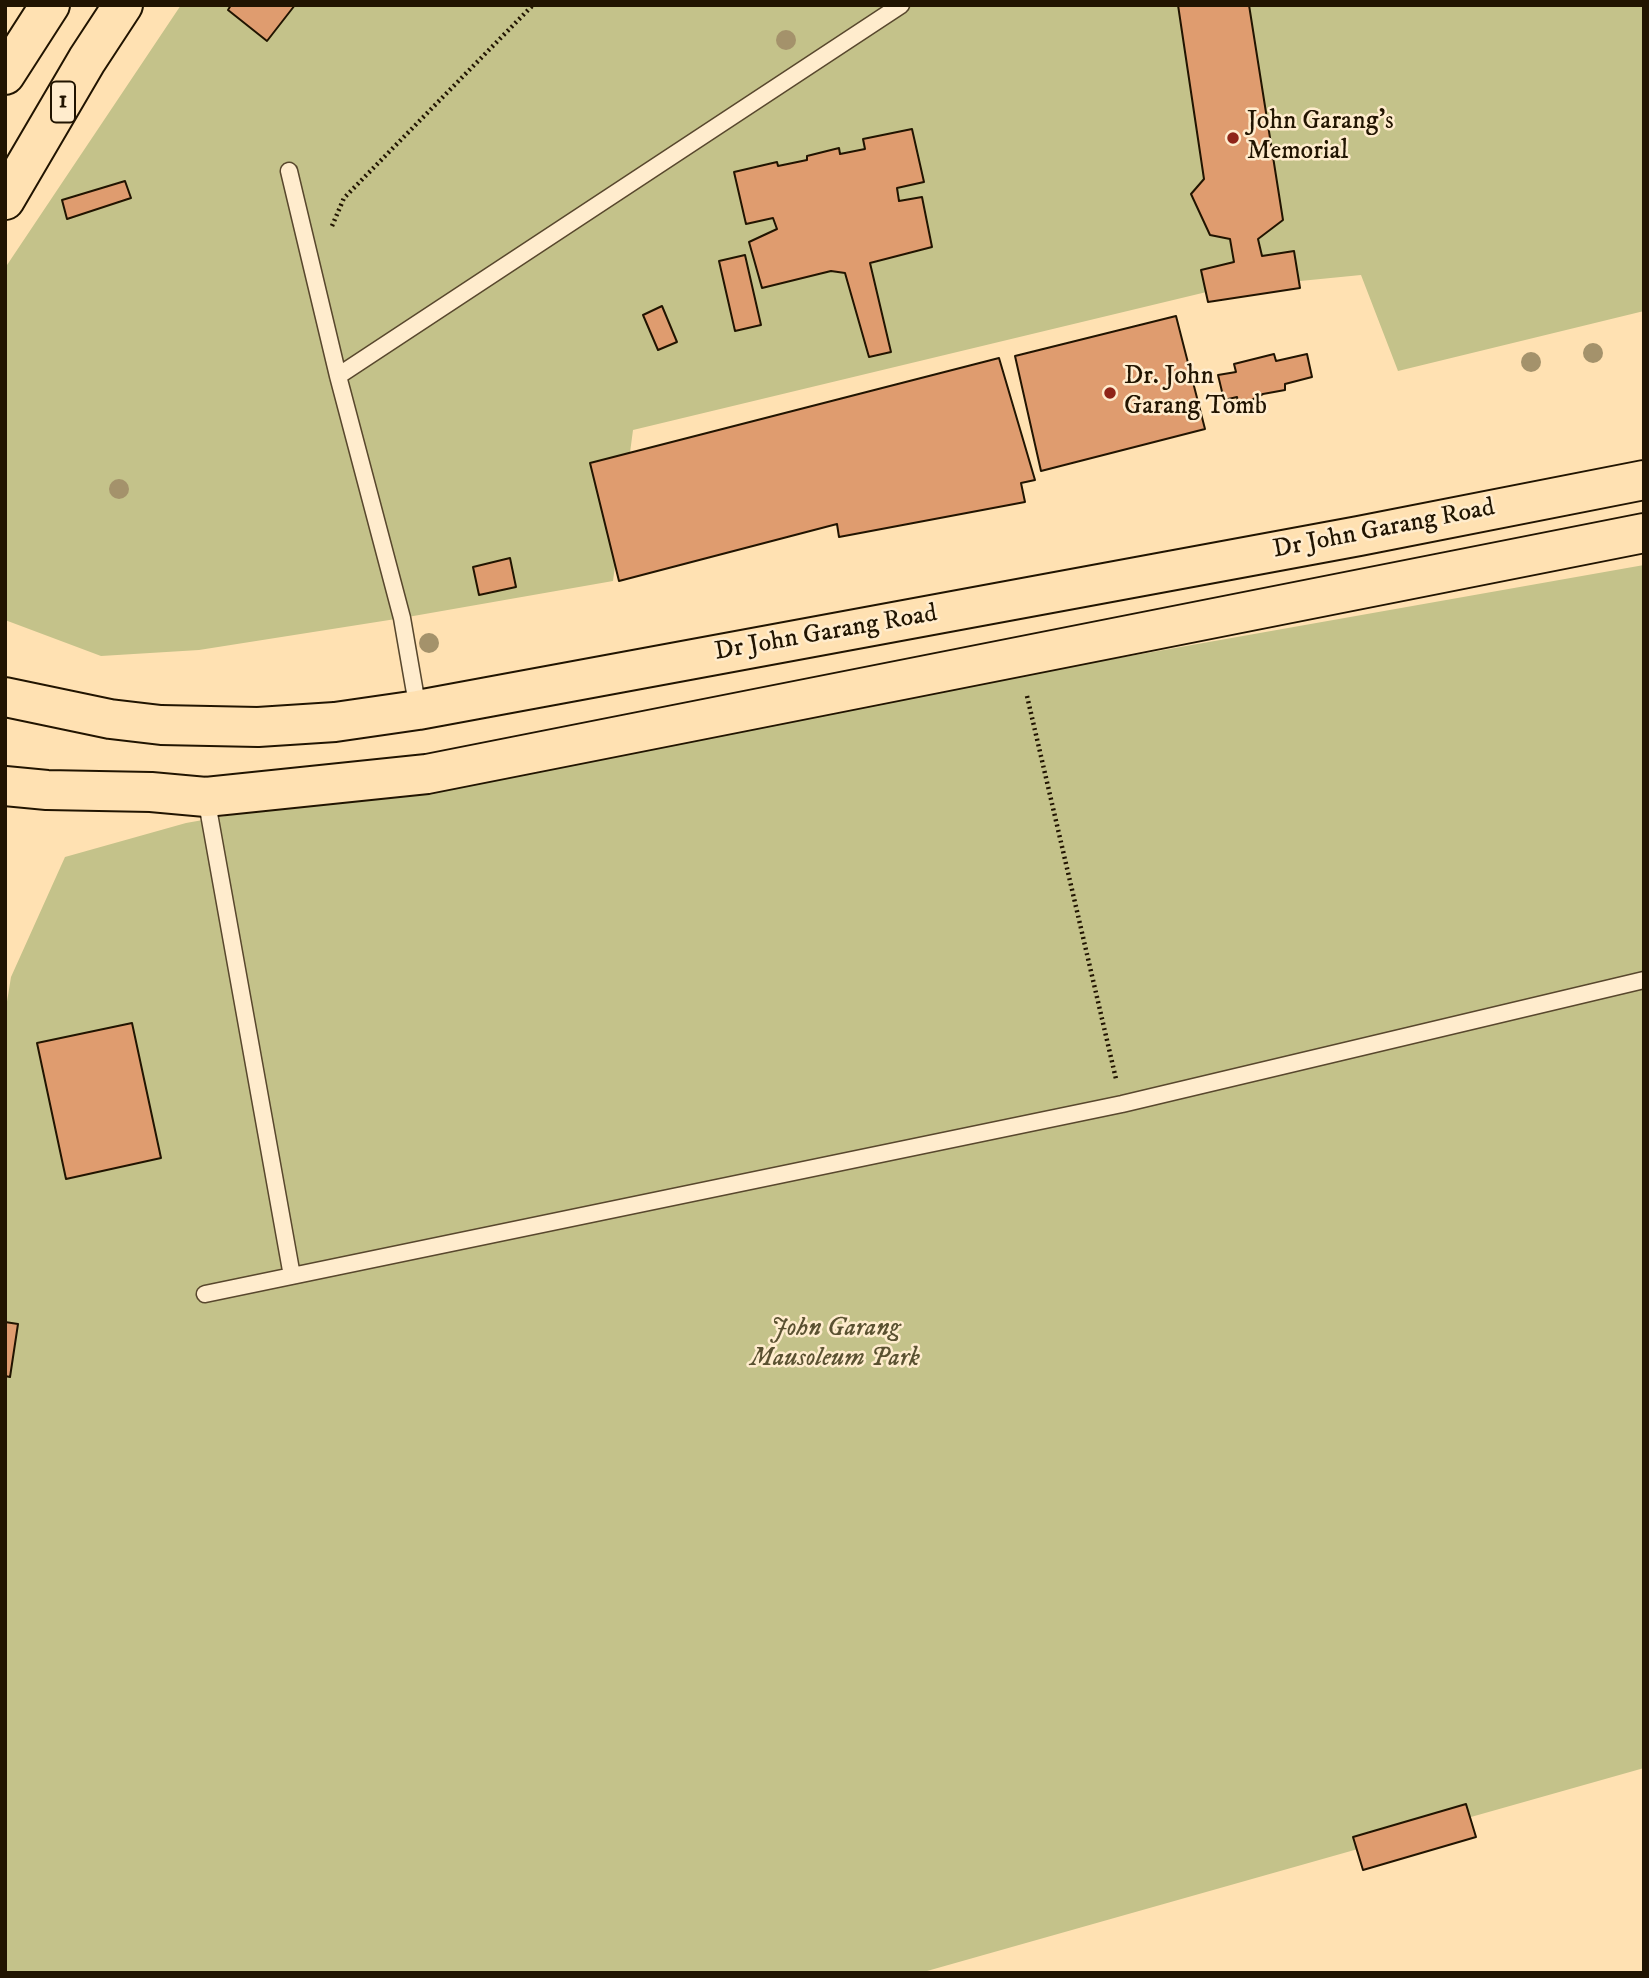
<!DOCTYPE html>
<style>
body{margin:0}
#map{position:relative;width:1649px;height:1978px;overflow:hidden;background:#ffe1b2;font-family:"IM FELL DW Pica",serif}
canvas{display:block}
.frame{position:absolute;inset:0;border:7px solid #211401;pointer-events:none}
</style>
<div id="map">
<canvas width="1649" height="1978"></canvas>
<div class="frame"></div>
</div>
<script>
const context = document.querySelector('canvas').getContext('2d');
context.lineJoin = 'round';
function fill(path, color) { context.fillStyle = color; context.fill(path, 'evenodd'); }
function trace(path, color, width, dash) { context.strokeStyle = color; context.lineWidth = width; context.lineCap = dash ? 'butt' : 'round'; context.setLineDash(dash || []); context.stroke(path); }
function write(font, color, halo, rows, align = 'center') {
  context.font = font + ' "IM FELL DW Pica",serif'; context.lineWidth = 5; context.setLineDash([]); context.textBaseline = 'middle'; context.strokeStyle = halo; context.fillStyle = color; for (const [text, x, y, turn = 0] of rows) {
    context.save(); context.translate(x, y); context.rotate((+turn || 0) * Math.PI / 180); context.textAlign = isNaN(turn) ? turn : align; if (halo) context.strokeText(text, 0, 0); context.fillText(text, 0, 0); context.restore();
  }
}
fill(new Path2D(`
 M181,5H1644V311L1398,371L1361,275L1219,289L633,430L613,581L402,618L199,650L101,656L5,620V268Z
 M1644,565V1768L920,1973H5V1014L11,977L65,857L186,823Z`), '#c4c28a');
const building = new Path2D(`
 M231,5H295L267,41L228,10Z
 M1178,5H1249L1283,220L1258,239L1262,256L1294,251L1300,288L1208,302L1201,270L1234,262L1230,239L1210,235L1191,194L1204,179Z
 M912,129L924,182L897,188L899,201L922,197L932,247L870,263L891,352L869,357L845,273L831,271L762,288L749,242L777,229L773,218L746,224L734,172L777,162L778,166L807,160V156L839,148L840,154L865,149L863,139Z
 M125,181L131,198L67,219L62,200Z
 M745,255L761,325L735,331L719,261Z
 M662,306L677,342L658,350L643,315Z
 M1176,316L1205,429L1041,471L1015,356Z
 M1274,354L1276,361L1307,354L1312,377L1285,384V390L1263,394L1239,407L1237,397L1224,400L1218,375L1236,372L1234,364Z
 M999,358L1035,480L1021,483L1025,502L839,537L837,524L619,581L590,463Z
 M510,558L516,587L479,595L473,567Z
 M132,1023L161,1158L66,1179L37,1043Z
 M5,1322L18,1324L10,1377L5,1376Z
 M1466,1804L1476,1837L1363,1870L1353,1837Z`);
fill(building, '#df9c6f');
trace(building, '#211401', 2);
const service = new Path2D(`
 M289,171L338,376L402,618L418,710
 M338,376L901,5
 M206,797L292,1276
 M205,1294L1122,1104L1644,980`);
const primary = new Path2D(`
 M5,75L50,5
 M5,200L87,60L123,5
 M5,697L110,719L161,725L258,727L335,722L418,710L1359,536L1644,480
 M5,786L47,790L151,792L206,797L427,774L1644,533`);
trace(service, '#58472d', 19);
trace(primary, '#211401', 42);
trace(new Path2D(`
 M332,226L344,198L533,5
 M1027,696L1116,1079`), '#211401', 4.5, [2, 3.5]);
trace(service, '#ffeccd', 16);
trace(primary, '#ffe1b2', 38);
context.fillStyle = '#a4926b';
for (const [x, y] of [
 [786,40],
 [1593,353],
 [1531,362],
 [119,489],
 [429,643]
]) { context.beginPath(); context.arc(x, y, 10, 0, 2 * Math.PI); context.fill(); }
for (const [x, y, r, color] of [
 [1233,138,7,"#8f2418"],
 [1110,393,7,"#8f2418"]
]) { const dot = new Path2D(); dot.arc(x, y, r, 0, 2 * Math.PI); context.fillStyle = color; context.fill(dot); trace(dot, '#ffeccd', 2.5); }
for (const [x, y, w] of [
 [63,102,24]
]) { const box = new Path2D(); box.roundRect(x - w / 2, y - 20.5, w, 41, 5); context.fillStyle = '#ffeccd'; context.fill(box); trace(box, '#211401', 2); }
write('bold 24px', '#211401', null, [
 ["1",63,102]
]);
write('26px', '#211401', '#ffeccd', [
 ["John Garang's",1247,123],
 ["Memorial",1247,153],
 ["Dr. John",1124,378],
 ["Garang Tomb",1124,408]
], 'left');
write('26px', '#211401', '#ffeccd', [
 ["Dr John Garang Road",1384,530,-11],
 ["Dr John Garang Road",826,634,-10]
]);
write('italic 26px', '#5a5131', '#ffeccd', [
 ["John Garang",835,1330],
 ["Mausoleum Park",835,1360]
]);
</script>
